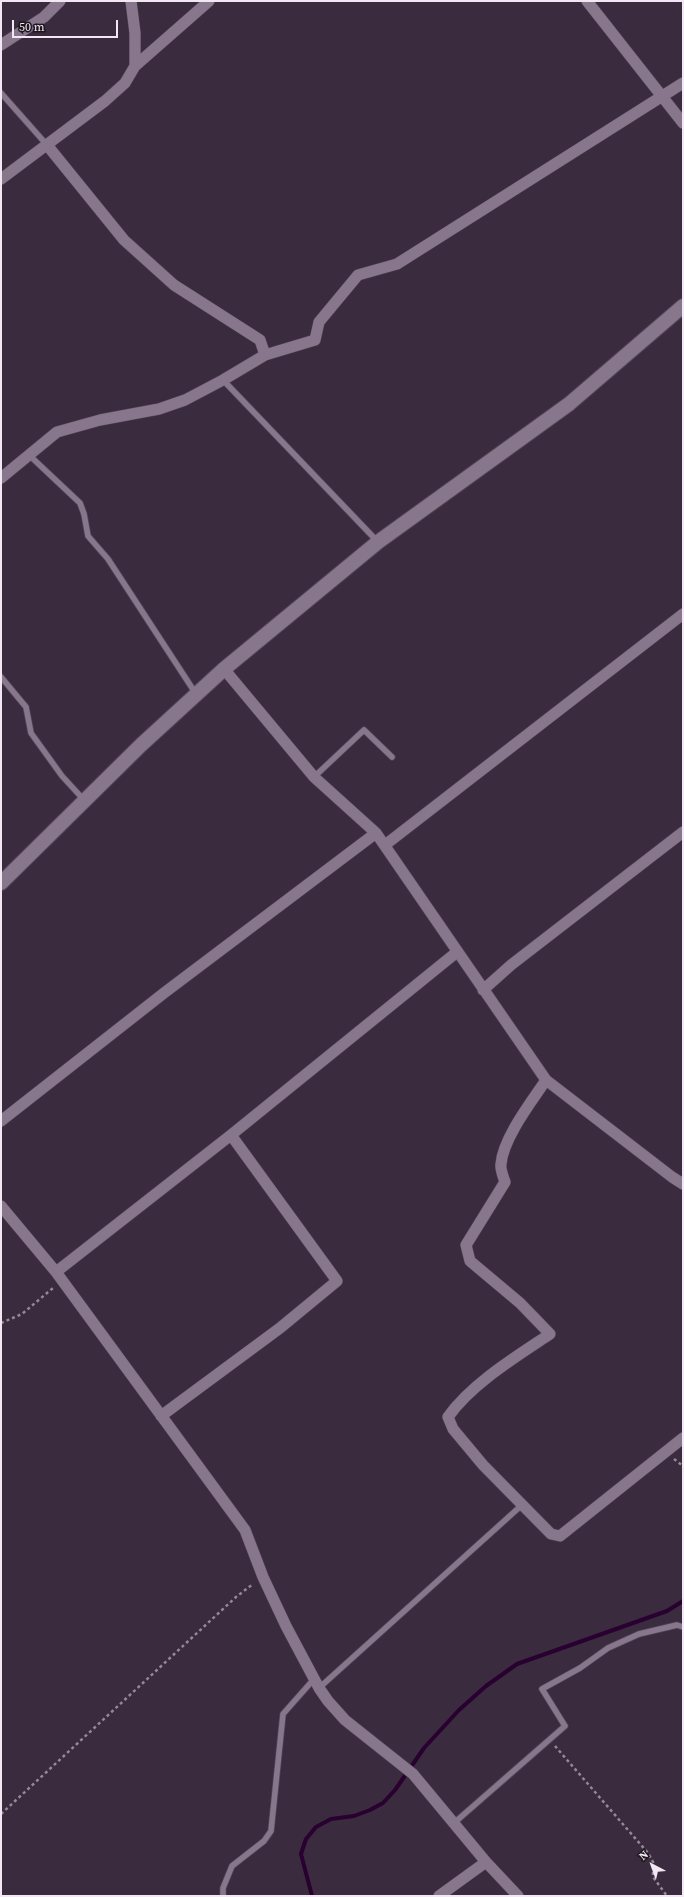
<!DOCTYPE html>
<style>
body{margin:0}
#map{position:relative;width:684px;height:1897px;overflow:hidden;background:#3b2b3e;font-family:"Source Serif 4",serif}
canvas{display:block}
.frame{position:absolute;inset:0;border:2px solid #f2e8f4;pointer-events:none}
.north{position:absolute;left:632px;top:1845px;width:40px;height:40px;-webkit-text-stroke:3px #1e171f;paint-order:stroke;rotate:319deg;font-size:11px;font-weight:700;line-height:16px;text-align:center;color:#f2e8f4}
.north::after{content:'';display:block;margin:auto;width:14px;height:18px;background:#f2e8f4;clip-path:polygon(50% 0,100% 100%,50% 72%,0 100%)}
.scale{position:absolute;left:12px;top:20px;width:106px;height:18px;box-sizing:border-box;border:2px solid #f2e8f4;border-top:0;padding-left:5px;font-size:12px;line-height:14px;white-space:nowrap;color:#f2e8f4;-webkit-text-stroke:3px #1e171f;paint-order:stroke}
</style>
<div id="map">
<canvas width="684" height="1897"></canvas>
<div class="frame"></div>
<div class="north">N</div>
<div class="scale">50 m</div>
</div>
<script>
const context = document.querySelector('canvas').getContext('2d');
context.lineJoin = 'round';
function trace(path, color, width, dash) { context.strokeStyle = color; context.lineWidth = width; context.lineCap = dash ? 'butt' : 'round'; context.setLineDash(dash || []); context.stroke(path); }
trace(new Path2D(`
 M312,1896L301,1854L306,1839L316,1827L331,1819L354,1816L370,1810L383,1803L395,1790L424,1748L459,1710L486,1686L517,1664L667,1611L683,1601`), '#290131', 4);
const service = new Path2D(`
 M1,93L47,145
 M223,380L378,542
 M29,455L80,503L84,514L88,536L108,559L196,694
 M1,677L26,707L31,733L62,776L84,800
 M314,777L364,730L392,757
 M319,1688L523,1504
 M454,1823L565,1726L542,1689L580,1668L608,1648L639,1634L677,1625L683,1627
 M223,1896V1888L232,1866L264,1841L271,1831L283,1714L314,1679`);
const minor = new Path2D(`
 M131,1L135,33V66
 M587,1L683,123
 M1,45L44,17L60,1
 M47,145L124,240L174,285L260,340L265,355
 M1,179L105,101L125,83L135,66L209,1
 M1,478L57,432L100,420L159,409L185,400L223,380L265,355L315,340L319,322L358,275L397,264L683,83
 M224,669L314,777L376,833
 M385,845L683,614
 M483,990L511,965L683,832
 M546,1080C532,1101 503,1138 501,1164C500,1169 503,1176 505,1182L466,1245L470,1261L520,1303L550,1334C517,1356 471,1384 448,1417L453,1429L483,1465L551,1534L560,1536L683,1438
 M1,1121L164,993L376,833L546,1080L672,1177L683,1184
 M1,1206L56,1272L245,1530L263,1577L286,1626L319,1688L328,1701L345,1720L413,1774L486,1862L518,1896
 M56,1272L231,1135L457,952
 M161,1416L280,1328L337,1281L231,1135
 M439,1896L486,1862`);
const tertiary = new Path2D(`
 M1,883L141,745L224,669L378,542L569,404L683,306`);
trace(service, '#534757', 7);
trace(minor, '#534757', 12);
trace(tertiary, '#534757', 16);
trace(new Path2D(`
 M1,1323L22,1314L53,1288
 M674,1459L683,1466
 M555,1746L648,1853L653,1862V1877L667,1896
 M1,1814L236,1597L253,1584`), '#958897', 2.5, [3, 3]);
trace(service, '#88778c', 5.5);
trace(minor, '#88778c', 11);
trace(tertiary, '#88778c', 14);
</script>
